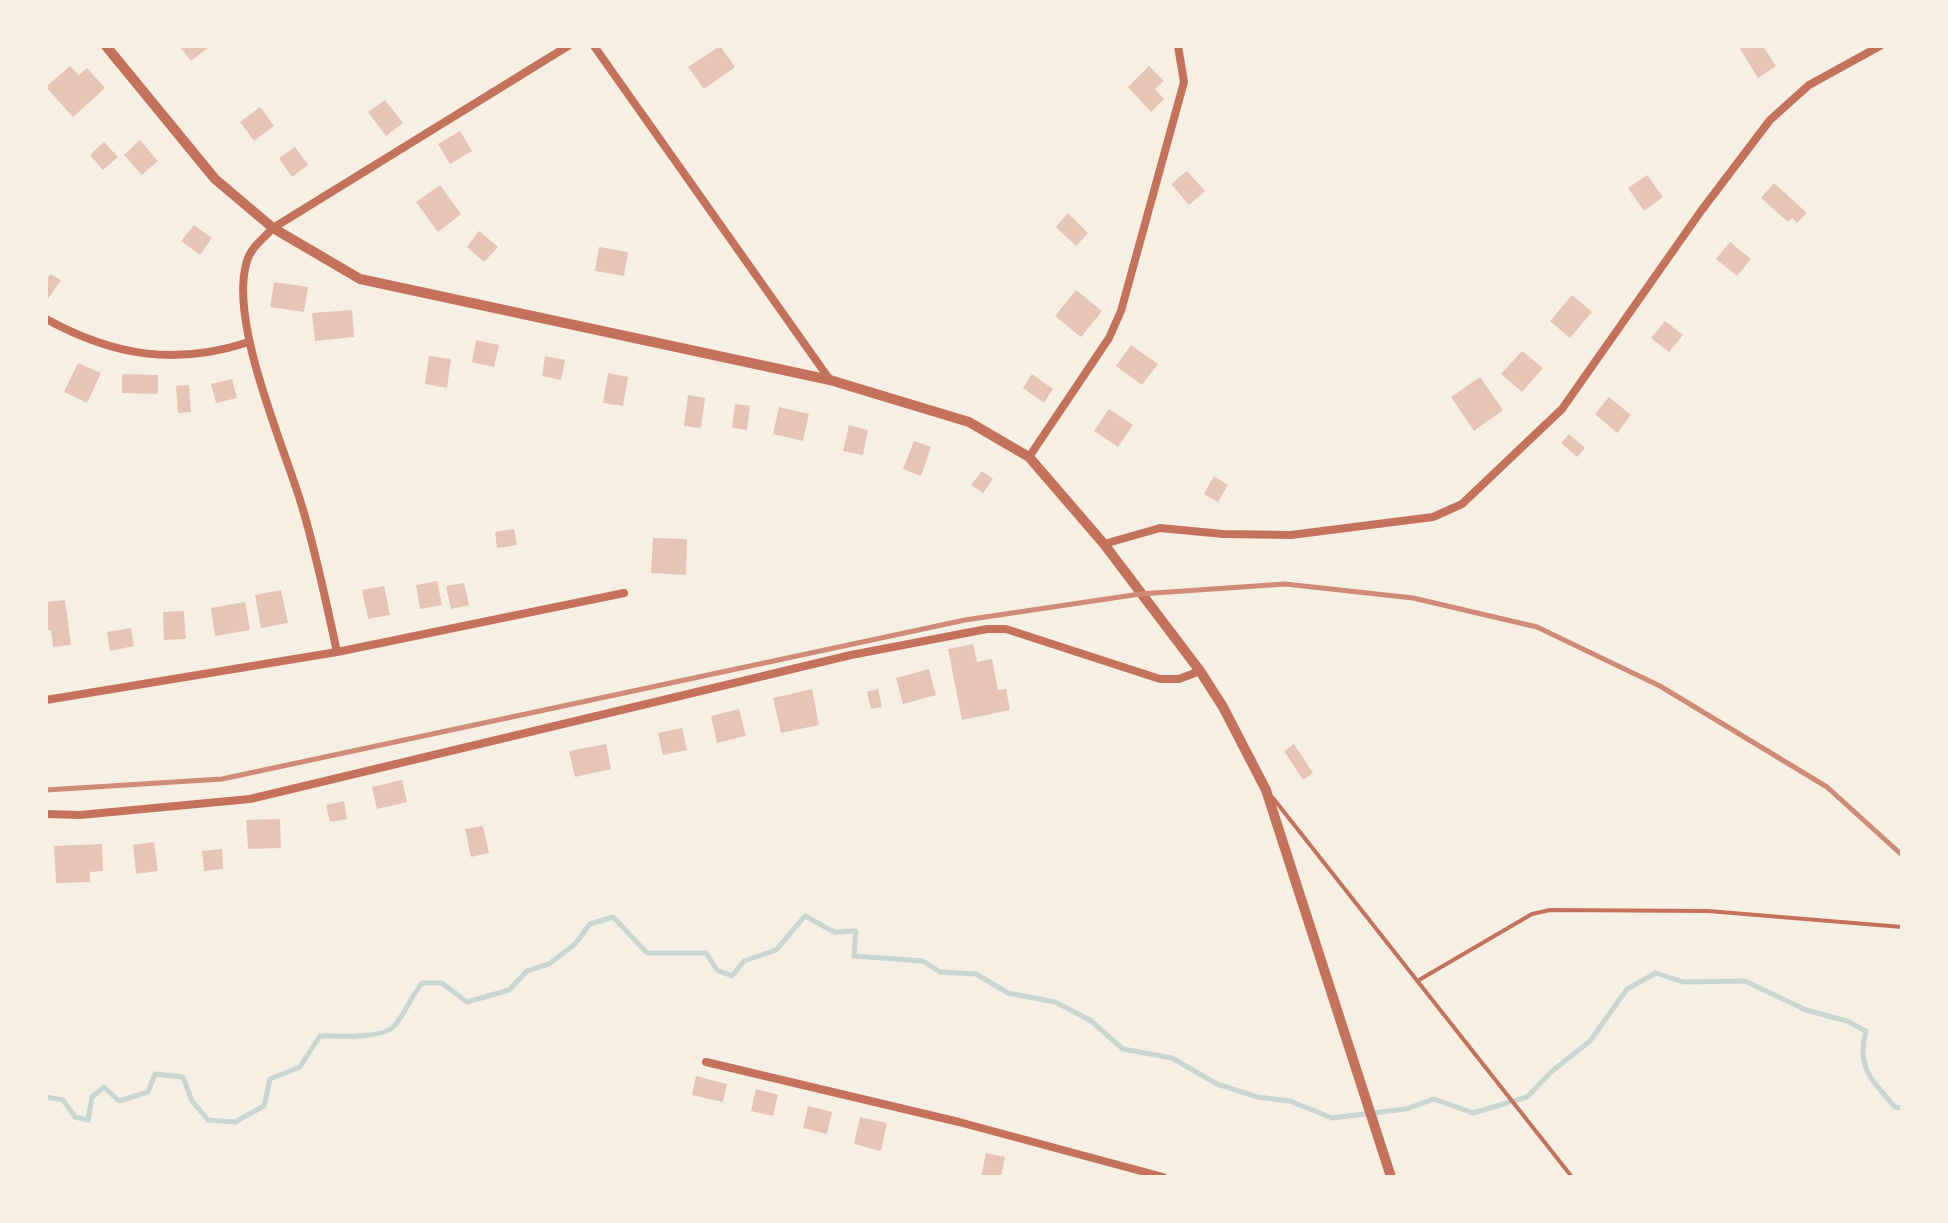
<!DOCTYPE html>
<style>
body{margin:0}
#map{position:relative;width:1948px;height:1223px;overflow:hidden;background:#f6efe4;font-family:"Alegreya Sans",sans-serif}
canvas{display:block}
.frame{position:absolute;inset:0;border:48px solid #f6efe4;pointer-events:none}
</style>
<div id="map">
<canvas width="1948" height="1223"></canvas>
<div class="frame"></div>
</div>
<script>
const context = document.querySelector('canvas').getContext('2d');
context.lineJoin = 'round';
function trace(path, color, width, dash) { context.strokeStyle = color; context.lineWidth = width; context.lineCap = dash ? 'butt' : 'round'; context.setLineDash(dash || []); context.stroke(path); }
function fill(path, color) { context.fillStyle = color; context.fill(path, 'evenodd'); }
trace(new Path2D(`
 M46,1097L63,1100L75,1117L88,1120L92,1097L104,1087L119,1101L148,1092L155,1074L183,1077L192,1101L208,1120L235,1122L264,1106L270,1079L300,1067L320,1036C338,1036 383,1039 394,1026C403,1017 412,995 422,983H442L467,1002L509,990L527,971L549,964L575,944L590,924L613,917L647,953H706L717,970L732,976L744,961L776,950L805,916L834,932L856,931L854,956L923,961L940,972L976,974L1008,993L1055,1002L1090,1020L1123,1049L1172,1058L1217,1084L1257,1097L1290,1101L1332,1118L1406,1109L1434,1099L1473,1113L1527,1097L1551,1072L1590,1041L1627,989L1656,973L1683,982L1745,981L1806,1010L1847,1021L1866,1031C1856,1068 1872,1080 1895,1107L1902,1108`), '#c9d6d2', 5);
fill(new Path2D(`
 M179,46H207L208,48L191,61Z
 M720,46L735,67L704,89L688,67Z
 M1745,46H1763L1776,66L1758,78L1740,49Z
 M70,66L79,75L87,68L105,88L73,117L46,87Z
 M1149,66L1164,81L1155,89L1164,99L1151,112L1128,87Z
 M385,100L403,123L386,136L368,112Z
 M260,107L274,126L254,141L240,122Z
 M460,131L472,151L450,164L438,144Z
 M140,140L158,161L142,175L124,155Z
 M104,142L118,157L103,170L90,155Z
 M295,147L308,165L292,177L279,158Z
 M1187,171L1205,191L1189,205L1171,184Z
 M1647,175L1663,197L1644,211L1628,188Z
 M1774,183L1807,213L1797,223L1792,218L1788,222L1761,198Z
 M440,185L461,214L438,232L416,202Z
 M1068,213L1088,233L1076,246L1056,227Z
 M194,225L212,238L200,255L181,241Z
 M479,231L498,247L484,262L467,247Z
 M1730,242L1751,259L1737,276L1716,259Z
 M599,247L628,252L624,276L595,271Z
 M50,274L61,280L48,299L46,281Z
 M274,282L308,287L304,312L270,307Z
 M1076,290L1102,311L1081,337L1055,316Z
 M1572,295L1592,312L1570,338L1550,321Z
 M352,310L354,337L315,341L312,313Z
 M1665,321L1683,335L1669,352L1651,338Z
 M476,340L499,345L494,367L472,362Z
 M1131,345L1158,364L1142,385L1116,366Z
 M1522,351L1543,368L1522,392L1501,374Z
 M429,356L451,359L447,388L425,384Z
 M545,356L565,360L561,380L542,376Z
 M78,363L101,373L87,403L64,392Z
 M608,373L628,377L623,406L603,403Z
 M122,374L158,375V394L122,393Z
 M1032,374L1053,389L1044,403L1023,388Z
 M1480,377L1503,410L1474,431L1451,397Z
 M232,379L237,398L216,403L211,384Z
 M189,385L191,412L178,413L176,386Z
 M688,395L705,398L701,428L684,426Z
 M1609,397L1631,415L1617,433L1595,414Z
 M735,404L750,406L747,430L732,428Z
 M779,407L809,414L803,441L773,434Z
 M1109,409L1133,425L1118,447L1094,431Z
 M849,425L868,430L863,455L843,451Z
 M1569,434L1585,448L1577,457L1561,443Z
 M914,441L931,447L921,476L903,469Z
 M982,471L993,479L983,493L971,485Z
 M1214,476L1228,485L1218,502L1204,494Z
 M514,529L517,545L497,548L495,532Z
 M653,538L687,539L686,575L651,573Z
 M437,581L442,605L420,609L416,585Z
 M464,583L469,605L451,609L446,586Z
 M384,586L390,615L368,619L362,590Z
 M281,590L288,623L261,628L255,595Z
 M65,600L71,645L53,647L51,630L46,631V602Z
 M245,602L250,630L215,636L211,608Z
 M184,611L186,639L164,640L163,612Z
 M131,628L134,646L110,651L107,632Z
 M973,644L977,662L992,659L998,690L1006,689L1010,710L962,720L948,649Z
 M929,669L936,695L903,704L896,678Z
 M812,689L819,725L781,733L773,698Z
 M878,689L882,707L871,709L867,692Z
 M739,709L746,736L717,743L711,716Z
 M682,728L687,750L663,755L658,733Z
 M606,744L611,769L575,777L569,751Z
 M1294,744L1313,773L1303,780L1284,751Z
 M402,780L407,802L377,809L372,787Z
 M344,801L347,819L330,822L326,805Z
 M280,819L281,848L248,849L246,820Z
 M483,826L489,853L471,857L465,829Z
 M154,842L158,871L136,874L133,845Z
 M102,844L103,871L90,872V882L56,883L54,846Z
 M222,849L223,869L204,871L202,851Z
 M696,1076L727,1084L723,1102L692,1095Z
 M756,1089L778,1095L773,1116L751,1111Z
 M808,1106L832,1112L827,1134L803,1128Z
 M860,1117L887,1123L881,1151L854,1144Z
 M986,1153L1005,1157L1001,1177H981Z`), '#e6c5b7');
trace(new Path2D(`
 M1273,798L1572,1177
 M1419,980L1532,914L1550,910L1708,911L1902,927`), '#c5725c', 4);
trace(new Path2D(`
 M594,46L830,380
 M46,319C114,356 175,366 249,342
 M1029,457L1109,338L1121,311L1184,82L1178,46
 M1104,544L1160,528L1223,534L1291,535L1433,517L1462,504L1562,409L1701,211L1770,120L1809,85L1880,46
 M337,652C326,602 316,552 301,503C283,444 228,320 247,261C251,247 264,238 273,228L568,46
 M46,700L337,652L624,593
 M46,814L80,815L250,799L851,655L987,629H1006L1160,679H1179L1200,671
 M706,1062L959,1122L1163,1177`), '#c5725c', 8);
trace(new Path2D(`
 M106,46L215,179L273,228L360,279L830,380L969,422L1029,457L1104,544L1200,671L1223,707L1266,790L1391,1177`), '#c5725c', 10);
trace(new Path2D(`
 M46,790L222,779L965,620L1140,594L1285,584L1413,598L1537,627L1660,686L1827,787L1902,855`), '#cf8b77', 5);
</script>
